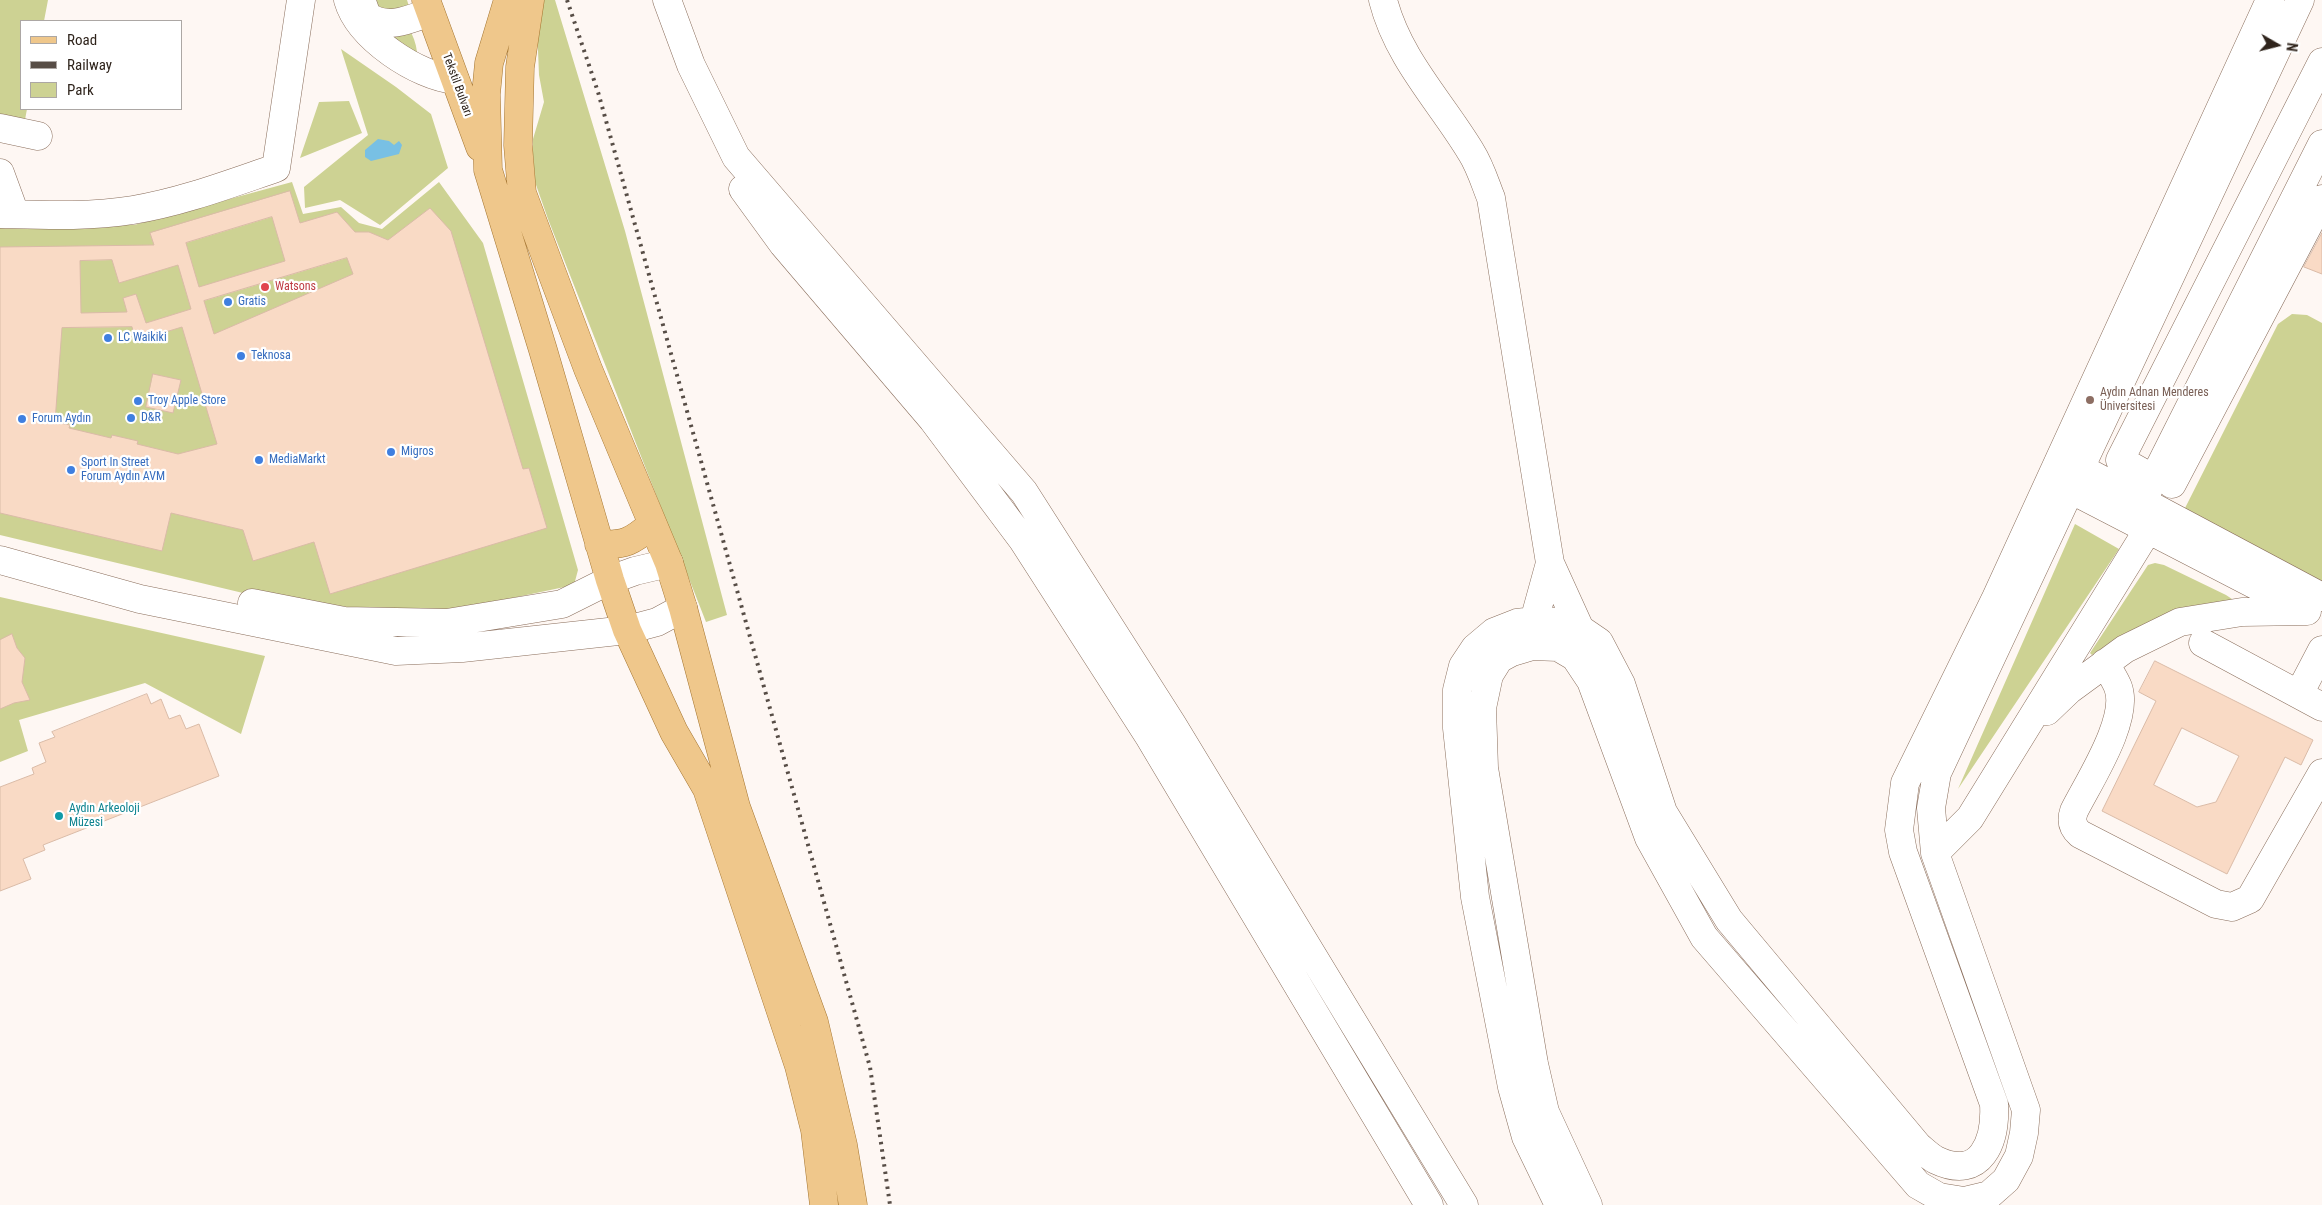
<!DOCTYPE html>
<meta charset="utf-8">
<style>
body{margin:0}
#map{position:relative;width:2322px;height:1205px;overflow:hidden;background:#fef7f3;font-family:"Roboto Condensed",sans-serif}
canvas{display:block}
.legend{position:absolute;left:20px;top:20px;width:162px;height:90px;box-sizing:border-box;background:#fff;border:1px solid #aca7a4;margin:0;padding:6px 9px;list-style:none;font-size:15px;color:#2f241c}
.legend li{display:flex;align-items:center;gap:10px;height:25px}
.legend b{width:25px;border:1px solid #aca7a4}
.north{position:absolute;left:2252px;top:20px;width:50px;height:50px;-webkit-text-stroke:4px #fff;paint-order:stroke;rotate:98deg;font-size:14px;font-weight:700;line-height:20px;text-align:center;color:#2f241c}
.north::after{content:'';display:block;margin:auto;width:18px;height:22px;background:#2f241c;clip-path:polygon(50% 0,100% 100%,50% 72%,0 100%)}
</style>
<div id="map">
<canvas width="2322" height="1205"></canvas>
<ul class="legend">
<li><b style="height:6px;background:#efc78b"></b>Road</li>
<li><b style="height:6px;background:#574d46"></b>Railway</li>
<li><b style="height:14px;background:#cdd293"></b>Park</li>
</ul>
<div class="north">N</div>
</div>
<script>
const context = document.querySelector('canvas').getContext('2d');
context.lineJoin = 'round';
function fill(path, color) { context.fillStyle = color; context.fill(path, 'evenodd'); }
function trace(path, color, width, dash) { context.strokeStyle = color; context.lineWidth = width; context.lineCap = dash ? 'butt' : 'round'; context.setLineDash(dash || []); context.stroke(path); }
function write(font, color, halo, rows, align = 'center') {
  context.font = font + ' "Roboto Condensed",sans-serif'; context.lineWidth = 4.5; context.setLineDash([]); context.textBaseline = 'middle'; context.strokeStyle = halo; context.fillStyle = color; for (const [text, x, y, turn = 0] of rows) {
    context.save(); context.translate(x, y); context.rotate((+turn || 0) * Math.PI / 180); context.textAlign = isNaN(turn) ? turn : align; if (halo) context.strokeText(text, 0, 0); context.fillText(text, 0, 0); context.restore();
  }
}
fill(new Path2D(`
 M0,0H48L44,21H21V109H27L24,125L0,120Z
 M365,0H407L411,13L393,21Z
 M536,0H555L625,231L727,615L706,622L548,219L535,182L533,154V139L544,102L539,75Z
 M408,27C413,35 416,43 417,52L413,54L395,42L392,34Z
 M341,49L396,87L431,114L448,168L380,225L340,200L305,208L304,187L368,135Z
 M349,101L362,133L300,158L319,102Z
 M292,182L303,214L341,207L359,223L382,229L439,182L483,243L578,570L574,585L422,617L243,593L0,535V224L134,225Z
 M2292,314L2307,315L2322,323V592L2181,516L2278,324Z
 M2075,524L2119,549L1958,789Z
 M2155,563L2164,565L2226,595L2232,599L2228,606L2118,639L2092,655L2090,653L2148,565Z
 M0,597L265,656L241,734L145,683L19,720L28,751L0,762Z`), '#cdd293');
fill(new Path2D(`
 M378,139L389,141L394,145L399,141L402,145L399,154L371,161L365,157V150Z`), '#78c0e4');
const building = new Path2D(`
 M290,191L300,223L337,212L355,232H369L388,240L430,208L451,231L523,469L529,468L547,528L330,594L314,542L253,561L243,530L171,513L162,551L0,513V247L154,245L150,233ZM272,217L285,261L199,287L186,243ZM347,258L353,274L214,334L204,301ZM112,260L119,283L178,265L191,309L146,323L136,294L123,298L127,312L81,313L80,261ZM132,327L136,341L182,327L217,444L178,454L137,444L138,441L112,435L111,438L69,428L70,425L55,422L62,328Z
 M2322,233V274L2304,267Z
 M153,374L181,380L173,413L146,407Z
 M12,634L17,648L25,658L22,682L30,700L14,703L0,709V640Z
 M2155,661L2313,740L2301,765L2285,757L2227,874L2102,811L2156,701L2139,692ZM2182,728L2239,756L2216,802L2197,807L2154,785Z
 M147,694L151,704L161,699L169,719L180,715L186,729L199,724L219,776L43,845L45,850L23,859L31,879L0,891V787L34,774L32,768L46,762L39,743L55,737L52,732Z`);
fill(building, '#f9dac5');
trace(building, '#dabba7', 1);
const minor = new Path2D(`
 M348,0C359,38 417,76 455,80
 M667,0L691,65L736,157L1024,492L1172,724L1464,1205
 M1383,0C1398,59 1441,102 1471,152C1480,166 1485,183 1491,198L1550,563L1580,629
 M362,2L367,16C388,30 408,20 430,12
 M0,128L38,136
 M0,173L15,214
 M743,189L783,244L933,420L1022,539L1150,738L1429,1205
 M0,214C44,215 89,217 133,210C182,202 229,184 276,168L301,0
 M2061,469L2080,468L2322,597
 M2059,474L2070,489L2304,610
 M2154,479L2120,460L2322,62
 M2172,484L2322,199
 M2142,502L2322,144
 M0,560L140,599L396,651L462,648L627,630L657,622L683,608
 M252,603L344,621L447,623L562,604L610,580L635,571L669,563
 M1534,621L1550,563
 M2203,643L2322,707
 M2105,663C2109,671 2115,679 2118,687C2130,719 2089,781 2074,811C2071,820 2072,827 2080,834L2216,904L2232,907L2250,899L2322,773
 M2299,694L2322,650
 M2047,711L2069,690L2125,649L2180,622L2242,612L2307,611
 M1935,853L1970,818L2149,528
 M1559,1205L1526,1137L1512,1087L1475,897L1457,728V690L1463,666L1475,648L1494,632L1517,623L1534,621L1561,622L1580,629L1599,642L1621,684L1663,812L1729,920L1918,1146C1924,1151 1930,1157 1936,1160C1982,1182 1996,1140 1994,1104L1903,852L1899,830L1905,783L1995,600L2270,0
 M1588,1205L1545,1112L1534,1064L1484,768L1482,708L1489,675L1499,659L1512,652L1532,646L1558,647L1575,657L1591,681L1649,838L1704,937L1918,1185L1939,1197L1964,1201L1989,1195L2006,1180L2019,1156L2024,1133L2026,1110L1935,853L1931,808L1937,773L2300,0`);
const major = new Path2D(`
 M426,0L480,147
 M508,0L489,63L486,94L488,170L543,350L610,580L627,630L674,732L707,789L799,1066L815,1130L824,1205
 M530,0L520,67L518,145L522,193L588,369L669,563L683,608L736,807L814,1022L843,1145L853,1205
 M599,544C624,546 633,541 651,525`);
trace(minor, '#8a6e5c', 29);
trace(major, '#a57632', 29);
trace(minor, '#fff', 28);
trace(major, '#efc78b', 28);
trace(new Path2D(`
 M567,0L598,92L870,1067L890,1205`), '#574d46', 4, [2.5, 5]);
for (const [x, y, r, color] of [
 [265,287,5,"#e0444e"],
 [228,302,5,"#3f7fe0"],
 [108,338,5,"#3f7fe0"],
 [241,356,5,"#3f7fe0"],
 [2090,400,5,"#8d6e63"],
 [138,401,5,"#3f7fe0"],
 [131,418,5,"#3f7fe0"],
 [22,419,5,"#3f7fe0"],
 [391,452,5,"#3f7fe0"],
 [259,460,5,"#3f7fe0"],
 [71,470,5,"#3f7fe0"],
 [59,816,5,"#0f9aa8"]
]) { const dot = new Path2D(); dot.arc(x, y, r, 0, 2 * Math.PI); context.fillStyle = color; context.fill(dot); trace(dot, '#fff', 2); }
write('12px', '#2f241c', '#fff', [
 ["Tekstil Bulvarı",457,85,70]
]);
write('12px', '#be3a42', '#fff', [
 ["Watsons",275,287]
], 'left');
write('12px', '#366cbe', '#fff', [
 ["Gratis",238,302],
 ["LC Waikiki",118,338],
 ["Teknosa",251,356],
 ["Troy Apple Store",148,401],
 ["D&R",141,418],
 ["Forum Aydın",32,419],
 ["Migros",401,452],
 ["MediaMarkt",269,460],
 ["Sport In Street",81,463],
 ["Forum Aydın AVM",81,477]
], 'left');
write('12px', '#785e54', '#fff', [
 ["Aydın Adnan Menderes",2100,393],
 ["Üniversitesi",2100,407]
], 'left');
write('12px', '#0d838f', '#fff', [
 ["Aydın Arkeoloji",69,809],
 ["Müzesi",69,823]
], 'left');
</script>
